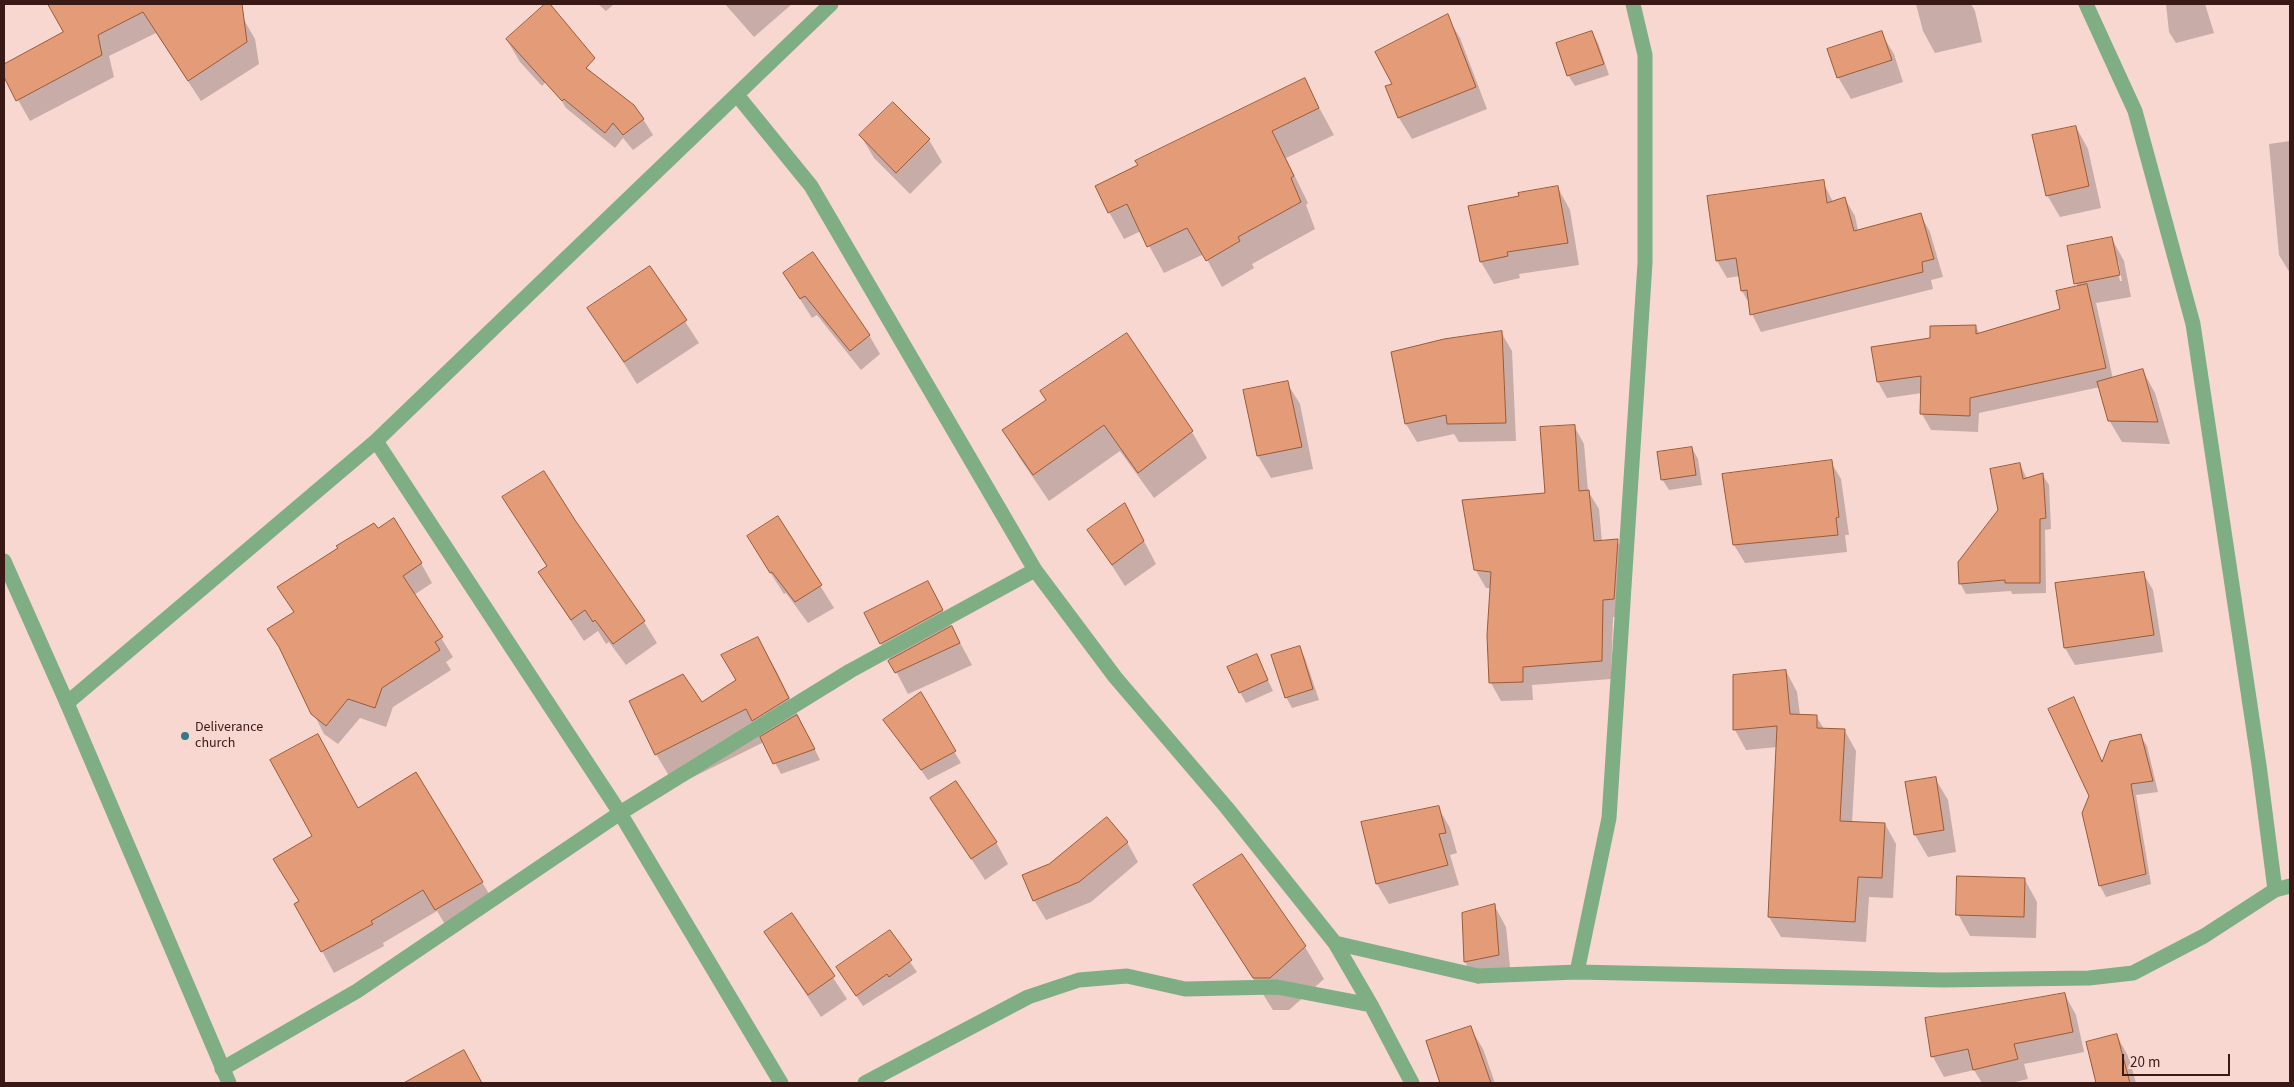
<!DOCTYPE html>
<style>
body{margin:0}
#map{position:relative;width:2294px;height:1087px;overflow:hidden;background:#f9d7d1;font-family:"Source Sans 3",sans-serif}
canvas{display:block}
.frame{position:absolute;inset:0;border:5px solid #381916;pointer-events:none}
.scale{position:absolute;left:2122px;top:1054px;width:108px;height:22px;box-sizing:border-box;border:2px solid #381916;border-top:0;padding-left:6px;font-size:15px;line-height:18px;white-space:nowrap;color:#381916;-webkit-text-stroke:4px #f9d7d1;paint-order:stroke}
</style>
<div id="map">
<canvas width="2294" height="1087"></canvas>
<div class="frame"></div>
<div class="scale">20 m</div>
</div>
<script>
const context = document.querySelector('canvas').getContext('2d');
context.lineJoin = 'round';
function fill(path, color) { context.fillStyle = color; context.fill(path, 'evenodd'); }
function trace(path, color, width, dash) { context.strokeStyle = color; context.lineWidth = width; context.lineCap = dash ? 'butt' : 'round'; context.setLineDash(dash || []); context.stroke(path); }
function write(font, color, halo, rows, align = 'center') {
  context.font = font + ' "Source Sans 3",sans-serif'; context.lineWidth = 5; context.setLineDash([]); context.textBaseline = 'middle'; context.strokeStyle = halo; context.fillStyle = color; for (const [text, x, y, turn = 0] of rows) {
    context.save(); context.translate(x, y); context.rotate((+turn || 0) * Math.PI / 180); context.textAlign = isNaN(turn) ? turn : align; if (halo) context.strokeText(text, 0, 0); context.fillText(text, 0, 0); context.restore();
  }
}
fill(new Path2D(`
 M49,4H227L234,19L243,18L255,39L259,64L201,101L156,33L109,56L114,77L30,121L4,75V65L64,32Z
 M546,4H549L566,25L579,47L542,86L520,62L507,40Z
 M598,4H614L606,11Z
 M725,4H792L754,37Z
 M1916,4H1971L1975,11L1982,42L1935,53L1923,31Z
 M2166,4H2205L2214,33L2176,43L2169,32Z
 M1447,16L1460,38L1487,109L1412,139L1399,118L1394,84Z
 M1592,32L1598,43L1609,75L1575,86L1568,75Z
 M1881,33L1894,54L1903,82L1851,99L1838,77Z
 M1304,80L1334,135L1286,158L1308,203L1306,205L1315,229L1252,264L1254,268L1222,287L1204,254L1164,273L1141,231L1124,239L1109,212Z
 M556,92L643,119L653,135L633,150L623,138L615,148L566,108Z
 M2076,127L2088,149L2101,208L2060,217L2047,195Z
 M861,136L929,140L942,162L910,194L874,158Z
 M2290,141V273L2279,255L2269,144Z
 M1823,182L1833,202L1845,199L1855,216L1858,231L1920,214L1930,232L1943,277L1931,280L1933,289L1761,332L1752,314L1750,305L1742,291L1740,276L1727,278L1717,261Z
 M1558,188L1570,210L1579,265L1519,274L1520,278L1494,284L1481,262L1470,207Z
 M2112,239L2124,261L2131,297L2096,303L2113,379L2143,371L2155,393L2170,444L2122,442L2109,420L2100,387L1979,413L1978,432L1931,430L1922,414V393L1887,398L1878,382L1873,348L1931,339L1975,326L1980,334L2062,310L2078,287L2076,283ZM2116,261H2118L2122,281H2120Z
 M650,268L699,343L637,384L589,308Z
 M784,274L869,335L880,354L861,370L817,315L812,318Z
 M1501,332L1512,351L1516,441L1459,442L1454,434L1417,442L1406,424Z
 M1126,335L1192,432L1207,458L1154,498L1120,451L1049,501L1019,457L1004,431L1047,401Z
 M1287,383L1300,404L1313,469L1271,478L1258,456Z
 M1574,426L1584,444L1588,491L1599,509L1602,542L1617,541L1627,559L1624,617H1613L1611,679L1532,685L1533,700L1501,701L1491,683L1489,635L1492,588H1486L1475,569L1546,494Z
 M1692,448L1698,459L1702,485L1669,490L1662,479Z
 M1831,462L1841,479L1849,535H1845L1847,552L1745,563L1734,545L1724,475Z
 M2020,464L2027,479L2042,474L2049,485L2051,529L2045,530L2046,593L2012,594L2011,591L1966,594L1960,583L1999,510Z
 M504,498L574,520L644,622L657,643L626,665L609,642L606,644L598,631L584,641L539,573L547,567Z
 M1125,505L1156,564L1125,586L1089,530Z
 M778,518L834,608L808,623L786,593L784,594L761,558Z
 M377,530L421,563L432,583L414,595L453,657L446,662L451,670L393,707L386,727L360,718L338,744L324,734L285,657L269,630L294,613L290,606Z
 M2143,573L2153,590L2163,652L2075,665L2065,648L2057,584Z
 M928,583L972,665L908,694L881,643Z
 M758,638L776,670L820,760L781,774L764,742L675,786L656,754L738,681Z
 M1299,647L1305,658L1319,700L1292,708L1286,697Z
 M1257,656L1273,691L1246,703L1240,692Z
 M1786,671L1797,692L1800,715L1816,716L1824,729L1845,731L1856,751L1852,823L1885,824L1896,844L1893,898L1869,897L1866,942L1781,937L1769,917L1777,747L1746,750L1735,730V676Z
 M920,694L961,763L928,780L885,720Z
 M2073,699L2103,763L2140,735L2147,746L2158,792L2136,795L2151,884L2106,897L2100,886L2083,813L2090,796Z
 M1935,778L1948,800L1956,852L1928,857L1915,835L1907,783Z
 M932,799L996,842L1008,864L985,880Z
 M1438,807L1450,828L1457,853L1450,855L1459,885L1389,904L1377,884Z
 M358,809L482,882L495,904L449,931L437,911L383,943L384,946L334,973L322,951L300,902L314,836Z
 M1127,842L1138,862L1091,902L1046,920L1034,900Z
 M1241,856L1305,947L1324,979L1289,1010H1273L1194,885Z
 M2025,880L2037,902L2036,938L1970,936L1958,914Z
 M1494,905L1506,927L1511,977L1477,984L1465,962L1463,914Z
 M792,915L847,999L821,1017L766,933Z
 M889,932L917,972L863,1006L837,967Z
 M2065,995L2076,1015L2084,1052L2024,1064L2028,1079L2011,1083H1982L1974,1070L1944,1077L1933,1057L1927,1019Z
 M1470,1027L1483,1049L1495,1083H1441L1427,1042Z
 M2117,1036L2129,1058L2136,1083H2098L2088,1043Z
 M464,1052L482,1083H406Z`), '#0003');
const building = new Path2D(`
 M48,4H242L247,42L188,81L143,12L98,35L102,55L16,101L4,77V64L63,32Z
 M545,4H550L595,58L586,68L634,105L644,119L623,135L613,123L605,133L564,99L562,101L506,39Z
 M1448,14L1476,87L1398,118L1385,86L1392,84L1375,52Z
 M1592,31L1604,64L1567,76L1556,43Z
 M1882,31L1892,60L1837,78L1827,49Z
 M1305,78L1319,108L1272,131L1294,176L1291,178L1301,202L1238,237L1240,241L1206,261L1187,228L1147,247L1127,204L1108,213L1095,186L1138,165L1135,161Z
 M893,102L930,139L896,173L859,135Z
 M2076,126L2089,186L2046,196L2032,135Z
 M1824,180L1827,203L1845,197L1854,231L1921,213L1934,259L1922,262L1923,272L1750,315L1747,290L1741,291L1736,258L1716,261L1707,196Z
 M1558,186L1568,243L1507,252L1508,256L1480,262L1468,206L1519,196L1518,193Z
 M2112,237L2120,275L2074,284L2067,246Z
 M813,252L870,335L850,351L805,296L800,299L783,273Z
 M650,266L687,320L624,362L587,308Z
 M2087,284L2106,368L1970,398V416L1920,414L1921,376L1877,382L1871,347L1930,338V326L1976,325V334L2060,309L2056,291Z
 M1502,331L1506,423L1447,424L1446,415L1405,424L1391,352L1444,339Z
 M1127,333L1193,431L1138,473L1104,425L1033,475L1002,430L1046,400L1040,391Z
 M2143,369L2158,422L2108,421L2097,382Z
 M1288,381L1302,447L1257,456L1243,390Z
 M1575,425L1579,491L1589,490L1594,541L1618,539L1614,599L1603,600L1602,661L1523,667V682L1489,683L1487,635L1491,572L1474,570L1462,500L1545,493L1540,427Z
 M1692,447L1696,475L1661,480L1657,452Z
 M1832,460L1839,517L1836,518L1838,535L1733,545L1722,474Z
 M2020,463L2023,479L2043,473L2046,518L2040,519V583H2005V580L1959,584L1958,562L1998,510L1990,469Z
 M544,471L575,520L645,621L613,644L595,620L593,622L585,610L571,620L538,572L547,566L502,497Z
 M1125,503L1144,541L1112,565L1087,530Z
 M778,516L822,585L795,602L772,572L770,573L747,536Z
 M394,518L422,563L403,576L443,637L435,642L440,650L382,688L375,708L348,699L326,726L311,714L279,647L267,629L294,612L277,587L338,548L336,546L374,523L378,528Z
 M2144,572L2154,635L2064,648L2055,583Z
 M928,581L943,610L880,644L864,613Z
 M952,626L960,643L895,673L888,661Z
 M758,637L789,698L752,721L746,709L655,755L629,701L683,674L702,702L736,680L721,655Z
 M1300,646L1313,689L1285,698L1271,655Z
 M1257,654L1268,680L1239,693L1227,667Z
 M1786,670L1790,714L1817,715V728L1845,729L1840,821L1885,823L1882,878L1858,877L1855,922L1768,917L1777,726L1733,730V675Z
 M921,692L956,751L921,770L883,720Z
 M2074,697L2102,762L2110,741L2141,734L2153,781L2131,784L2146,874L2099,886L2082,813L2089,796L2048,709Z
 M797,715L815,749L773,764L760,737Z
 M318,734L358,808L416,772L483,882L435,910L423,890L371,921L373,924L321,952L294,904L299,901L273,859L312,836L270,760Z
 M1936,777L1944,830L1914,835L1905,782Z
 M956,781L997,842L971,859L930,798Z
 M1439,806L1446,833L1439,834L1448,865L1376,884L1361,822Z
 M1107,817L1128,842L1079,882L1033,901L1022,875L1049,864Z
 M1242,854L1306,946L1270,978H1253L1193,885Z
 M1957,876L2025,878L2024,917L1956,915Z
 M1495,904L1499,955L1464,962L1462,913Z
 M792,913L835,976L808,995L764,932Z
 M890,930L912,960L889,977L887,974L856,996L836,967Z
 M2065,993L2073,1032L2014,1044L2018,1059L1973,1070L1968,1049L1931,1057L1925,1018Z
 M1471,1026L1491,1083H1440L1426,1041Z
 M2117,1034L2130,1083H2096L2086,1042Z
 M464,1050L482,1083H404Z`);
fill(building, '#e39c77');
trace(building, '#9b5a36', 1);
trace(new Path2D(`
 M737,95L811,186L1035,570L1115,677L1227,808L1335,943L1371,1005L1412,1083
 M376,441L620,813L781,1083
 M67,703L376,441L831,4
 M2275,890L2290,886
 M1335,943L1478,976L1577,972L1609,818L1645,263V55L1633,4
 M1577,972L1943,980L2089,978L2133,973L2204,936L2275,890L2259,765L2193,324L2135,111L2086,4
 M222,1069L357,991L620,813L850,671L1035,570
 M865,1083L1028,997L1079,980L1127,976L1185,989L1277,987L1371,1005`), '#7fae85', 15);
trace(new Path2D(`
 M4,561L67,703L229,1083`), '#7fae85', 15);
for (const [x, y, r, color] of [
 [185,736,5,"#337a85"]
]) { const dot = new Path2D(); dot.arc(x, y, r, 0, 2 * Math.PI); context.fillStyle = color; context.fill(dot); trace(dot, '#f9d7d1', 2); }
write('14px', '#381916', '#f9d7d1', [
 ["Deliverance",195,728],
 ["church",195,744]
], 'left');
</script>
